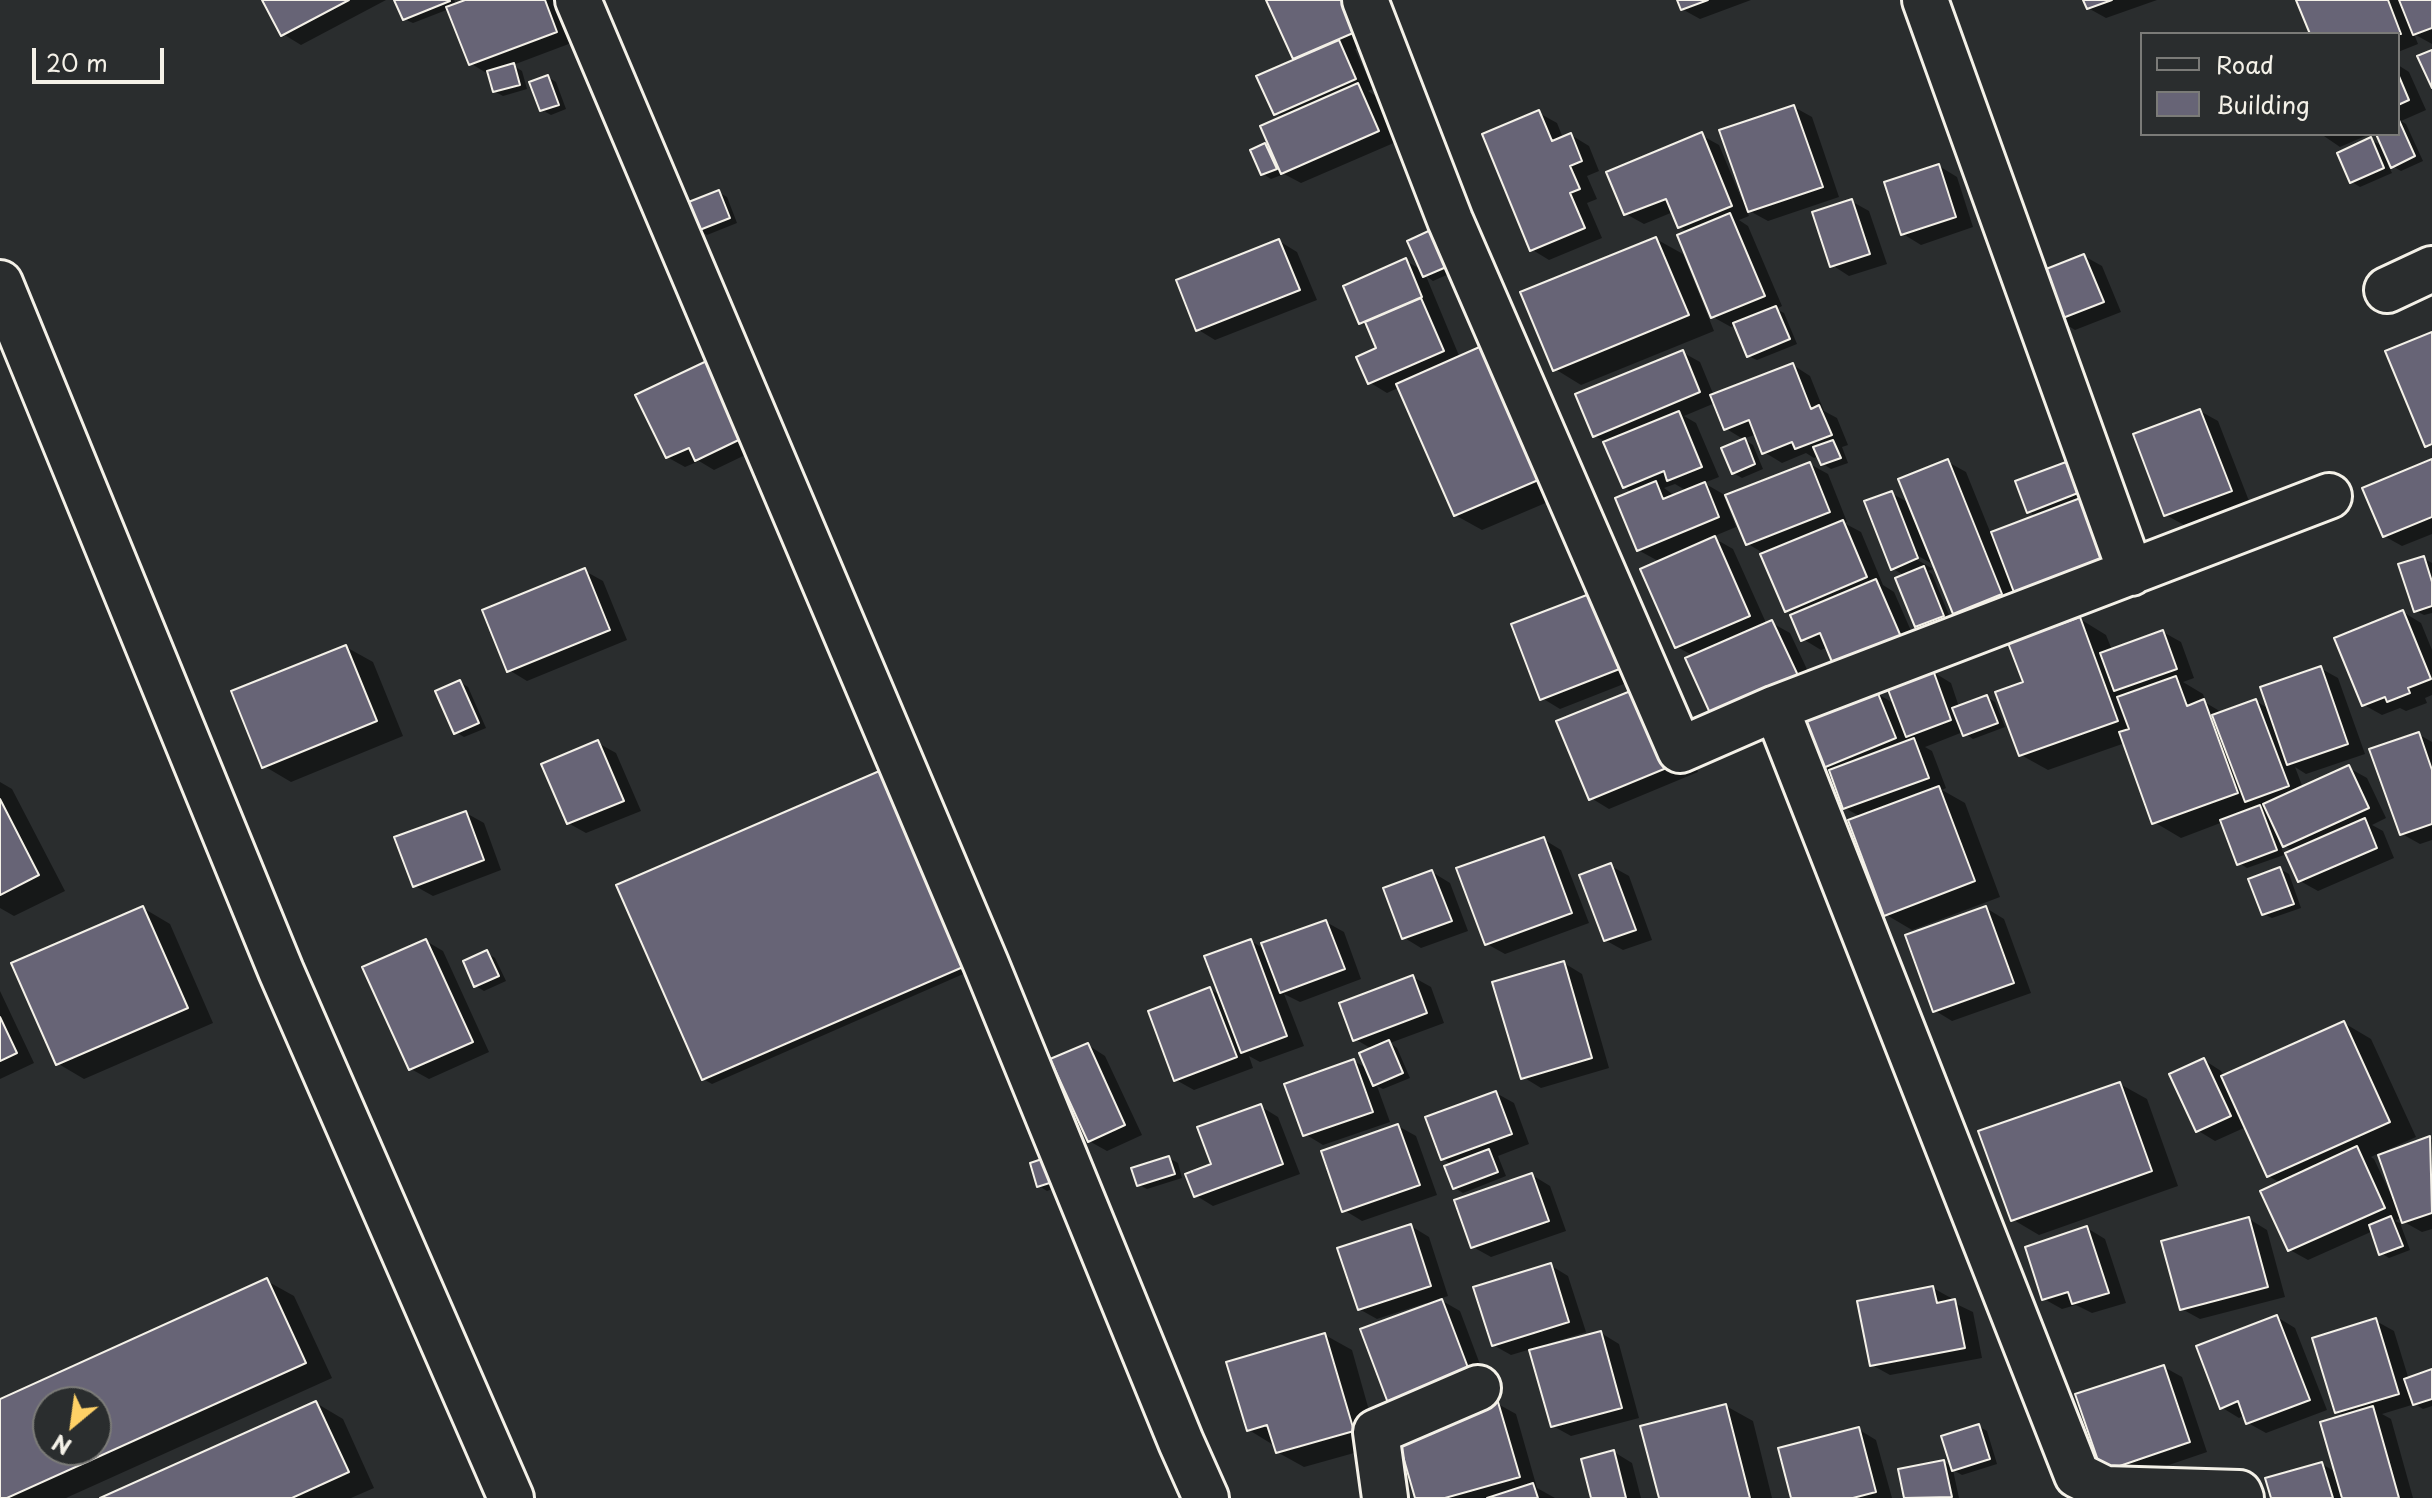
<!DOCTYPE html>
<style>
body{margin:0}
#map{position:relative;width:2432px;height:1498px;overflow:hidden;background:#2a2d2e;font-family:"Playpen Sans",sans-serif}
canvas{display:block}
.legend{position:absolute;left:2140px;top:32px;width:260px;height:104px;box-sizing:border-box;background:#2a2d2e;border:2px solid #7b7b78;margin:0;padding:10px 14px;list-style:none;font-size:24px;color:#f4f1e8}
.legend li{display:flex;align-items:center;gap:16px;height:40px}
.legend b{width:40px;border:2px solid #7b7b78}
.north{position:absolute;left:32px;top:1386px;width:80px;height:80px;box-sizing:border-box;background:#2a2d2e;border:2px solid #7b7b78;border-radius:50%;rotate:209deg;font-size:22px;font-weight:700;line-height:32px;text-align:center;color:#f4f1e8}
.north::after{content:'';display:block;margin:auto;width:28px;height:36px;background:#ffd166;clip-path:polygon(50% 0,100% 100%,50% 72%,0 100%)}
.scale{position:absolute;left:32px;top:48px;width:132px;height:36px;box-sizing:border-box;border:4px solid #f4f1e8;border-top:0;padding-left:10px;font-size:24px;line-height:28px;white-space:nowrap;color:#f4f1e8;-webkit-text-stroke:6px #2a2d2e;paint-order:stroke}
</style>
<div id="map">
<canvas width="2432" height="1498"></canvas>
<ul class="legend">
<li><b style="height:10px;background:#2a2d2e"></b>Road</li>
<li><b style="height:22px;background:#676476"></b>Building</li>
</ul>
<div class="north">N</div>
<div class="scale">20 m</div>
</div>
<script>
const context = document.querySelector('canvas').getContext('2d');
context.lineJoin = 'round';
function fill(path, color) { context.fillStyle = color; context.fill(path, 'evenodd'); }
function trace(path, color, width, dash) { context.strokeStyle = color; context.lineWidth = width; context.lineCap = dash ? 'butt' : 'round'; context.setLineDash(dash || []); context.stroke(path); }
fill(new Path2D(`
 M265,0H386L301,45L283,34Z
 M397,0H454L457,5L470,0H558L574,42L513,65L522,71L527,89L503,96L494,91L488,74L470,63L449,9L413,23L404,19Z
 M1268,0L1376,40L1355,49L1373,89L1368,91L1376,96L1396,142L1301,183L1284,174L1271,179L1263,174L1265,145L1272,150L1284,118L1276,113L1296,61Z
 M1679,0H1751L1700,19L1682,9Z
 M2086,0H2157L2106,18L2088,8Z
 M2299,0H2432V44L2414,34L2418,44L2398,52V34H2312Z
 M2398,65L2409,72L2426,110L2401,121L2406,124L2423,161L2401,171L2387,163L2392,173L2360,187L2352,182L2371,140L2384,147L2378,134H2398Z
 M548,77L556,82L566,109L551,115L542,110Z
 M1794,107L1812,117L1839,197L1768,221L1746,209L1749,216L1739,220L1748,226L1782,306L1776,309L1784,313L1797,344L1757,360L1748,356L1736,325L1731,327L1713,317L1689,232L1679,227L1673,212L1644,224L1626,214L1701,135L1719,145L1742,200L1746,199Z
 M1539,113L1557,123L1563,138L1571,135L1589,146L1599,171L1587,176L1597,199L1587,203L1602,238L1549,260L1531,249Z
 M2321,134H2370L2340,147Z
 M1939,166L1957,177L1973,227L1921,245L1903,234Z
 M718,192L727,197L737,223L707,235L699,230Z
 M1851,201L1869,211L1887,264L1849,276L1832,265Z
 M1435,230L1458,270L1433,281L1426,276L1460,358L1569,493L1482,530L1455,515L1400,387L1387,393L1369,382L1378,349L1369,328L1361,323L1406,261L1422,270Z
 M1656,239L1683,254L1714,331L1581,385L1555,369Z
 M1279,241L1297,252L1317,300L1215,340L1197,329Z
 M2084,256L2102,266L2121,312L2075,330L2057,319Z
 M1682,352L1700,362L1714,396L1793,365L1810,376L1824,411L1837,418L1848,445L1842,447L1848,463L1831,469L1823,464L1819,456L1814,458L1806,453L1782,463L1764,452L1757,434L1743,439L1725,428L1715,403L1684,416L1696,423L1719,477L1704,483L1723,494L1736,527L1712,537L1733,549L1767,625L1772,623L1790,633L1819,695L1694,656L1677,647L1660,562L1638,550L1634,493L1624,487L1605,441L1594,436ZM1675,484L1687,491L1675,496L1664,488Z
 M638,396L766,445L714,470L699,461L685,467L667,457Z
 M2200,411L2218,421L2249,501L2184,525L2166,515Z
 M1745,440L1753,445L1763,469L1742,478L1733,473Z
 M2432,461V534L2402,546L2384,536Z
 M1948,462L1966,472L1991,534L2037,517L2028,511L2066,464L2075,469L2085,498L2019,604L1972,623L1954,613L1936,566L1911,552L1909,555L1933,569L1928,571L1932,574L1951,620L1925,630L1916,626L1905,576L1892,568L1891,493L1911,504Z
 M1810,464L1828,474L1847,522L1844,523L1861,532L1883,585L1894,592L1922,656L1828,647L1821,650L1803,639L1792,613L1786,610L1765,554L1748,544Z
 M2423,558L2432,563V613L2424,615L2416,611Z
 M585,571L603,581L627,640L527,681L509,670Z
 M1592,595L1639,678L1560,709L1542,698Z
 M2403,612L2421,623L2432,650V695L2425,698L2427,703L2406,711L2400,708L2382,715L2364,705Z
 M2080,619L2106,635L2112,650L2163,632L2181,642L2194,678L2183,682L2203,694L2206,703L2223,713L2256,701L2269,709L2320,668L2338,678L2365,754L2306,774L2295,767L2303,788L2349,768L2367,778L2386,818L2372,825L2383,831L2394,858L2318,891L2300,881L2294,851L2285,846L2281,837L2278,838L2284,855L2247,868L2239,863L2223,822L2181,838L2154,822L2125,743L2048,770L2021,755L2025,683Z
 M346,647L373,662L403,736L291,782L264,766Z
 M1933,672L1951,683L1959,707L1987,697L1995,702L2005,727L1973,739L1963,732L1925,747L1932,751L1946,788L1942,790L1965,803L2000,897L1912,930L1885,914L1861,817L1845,808L1831,770L1824,767L1876,693L1895,704Z
 M460,682L468,687L486,728L464,737L456,732Z
 M1666,696L1698,772L1609,809L1591,798Z
 M2418,734L2432,742V840L2420,844L2402,834Z
 M598,743L616,753L641,811L586,833L568,823Z
 M0,782L12,789L65,891L14,916L0,908Z
 M466,813L484,823L501,870L433,896L415,886Z
 M1543,839L1561,850L1589,923L1505,954L1487,944Z
 M1611,866L1629,876L1652,940L1623,950L1605,940Z
 M2280,869L2289,874L2301,908L2272,918L2263,914Z
 M1432,872L1450,883L1468,931L1421,948L1403,937Z
 M618,886L977,968L712,1084L703,1079Z
 M143,908L170,924L213,1023L84,1079L57,1063Z
 M1986,908L2004,919L2031,993L1952,1021L1934,1010Z
 M1326,922L1344,932L1361,979L1300,1002L1284,994L1304,1046L1260,1062L1249,1056L1253,1068L1194,1090L1176,1080L1210,989L1221,996L1251,941L1266,950Z
 M426,941L443,951L489,1052L429,1079L411,1069Z
 M487,953L495,958L506,981L484,991L476,986Z
 M1564,963L1582,974L1609,1068L1541,1088L1523,1077Z
 M1413,977L1431,987L1444,1023L1390,1043L1397,1048L1410,1078L1383,1089L1377,1086L1390,1122L1323,1145L1305,1134L1354,1061L1368,1069L1372,1049L1355,1039Z
 M0,991L34,1063L0,1079Z
 M2344,1023L2371,1039L2416,1137L2387,1150L2388,1153L2432,1139V1229L2422,1232L2404,1222L2402,1217L2395,1221L2400,1223L2410,1250L2389,1258L2381,1253L2373,1231L2308,1260L2290,1250L2281,1183L2268,1176L2246,1127L2215,1141L2197,1130L2204,1060L2221,1071L2224,1077ZM2379,1153L2394,1194L2391,1195L2374,1159L2371,1157Z
 M1088,1045L1105,1056L1142,1135L1107,1151L1089,1141Z
 M2120,1084L2147,1099L2178,1186L2039,1235L2012,1219Z
 M1496,1093L1514,1103L1529,1144L1498,1156L1506,1176L1463,1193L1455,1188L1453,1165L1443,1159Z
 M1260,1106L1278,1117L1300,1174L1213,1206L1195,1195L1213,1165Z
 M1398,1126L1416,1136L1437,1195L1362,1221L1344,1210Z
 M1169,1158L1178,1163L1182,1178L1147,1189L1139,1185Z
 M1032,1164L1066,1184L1047,1191L1039,1186Z
 M1532,1175L1550,1186L1566,1231L1491,1257L1473,1247Z
 M2249,1219L2267,1230L2285,1297L2200,1319L2182,1309Z
 M1411,1226L1429,1237L1448,1296L1439,1299L1460,1311L1487,1383L1407,1412L1427,1306L1426,1303L1377,1319L1359,1309Z
 M2087,1228L2105,1239L2126,1303L2092,1313L2076,1305L2062,1309L2044,1299Z
 M1550,1265L1568,1276L1586,1332L1547,1344L1548,1347L1601,1333L1619,1344L1639,1418L1571,1436L1553,1426L1531,1349L1511,1355L1493,1345Z
 M267,1281L294,1296L332,1378L66,1498H0V1401ZM48,1402H96V1450H48Z
 M1933,1288L1951,1298L1952,1302L1973,1312L1982,1358L1890,1375L1872,1365Z
 M2277,1317L2295,1328L2327,1410L2266,1433L2248,1423L2245,1415L2239,1418L2221,1407Z
 M2376,1321L2394,1331L2409,1380L2432,1372V1406L2423,1409L2415,1404L2382,1414L2391,1419L2413,1498H2273L2322,1464L2337,1473L2345,1416L2337,1412Z
 M1325,1335L1352,1350L1379,1446L1304,1467L1277,1452L1275,1446L1249,1430Z
 M2164,1367L2182,1377L2207,1452L2122,1481L2078,1395Z
 M316,1403L343,1419L374,1488L351,1498H105Z
 M1498,1404L1516,1414L1537,1488L1555,1498H1417Z
 M1726,1406L1753,1421L1772,1498H1661Z
 M1978,1426L1987,1431L1997,1464L1962,1475L1953,1470L1959,1498H1906L1900,1470L1944,1462L1952,1467Z
 M1858,1429L1876,1440L1892,1498H1794Z
 M1614,1452L1632,1463L1641,1498H1593Z`), '#0007');
const building = new Path2D(`
 M262,0H349L281,36Z
 M394,0H449L450,1L403,20Z
 M465,0H545L557,32L469,65L446,7Z
 M1266,0H1346L1360,30L1293,59Z
 M1677,0H1708L1681,10Z
 M2083,0H2112L2087,9Z
 M2296,0H2388L2401,34H2310Z
 M2399,0H2432V28L2413,35Z
 M1339,40L1356,79L1274,115L1256,76Z
 M2432,50V88L2417,56Z
 M514,63L520,85L493,92L487,71Z
 M2398,74L2409,100L2398,105Z
 M548,75L559,105L540,111L529,82Z
 M1358,83L1379,131L1281,174L1260,126Z
 M1794,105L1823,187L1748,212L1719,130Z
 M1539,110L1552,141L1571,133L1582,161L1570,166L1580,189L1570,193L1585,228L1530,251L1482,134Z
 M2398,118L2415,156L2391,168L2376,134H2398Z
 M1702,132L1732,206L1678,228L1666,199L1624,215L1606,172Z
 M2371,137L2384,168L2350,183L2337,153Z
 M1265,143L1277,169L1261,175L1250,150Z
 M1939,164L1956,217L1901,235L1884,182Z
 M719,190L730,218L697,231L686,203Z
 M1852,199L1870,254L1830,267L1812,212Z
 M1730,213L1765,296L1711,318L1677,235Z
 M1435,228L1451,265L1423,277L1407,241Z
 M1656,237L1689,315L1553,371L1520,292Z
 M1279,239L1300,290L1196,331L1176,280Z
 M2084,254L2104,302L2055,321L2036,273Z
 M1406,258L1422,297L1359,324L1343,286Z
 M1421,298L1444,351L1368,384L1356,357L1376,348L1365,322Z
 M1776,306L1790,339L1747,357L1733,323Z
 M2432,332V444L2425,447L2385,351Z
 M1484,345L1543,478L1454,516L1396,384Z
 M1683,350L1700,392L1593,437L1575,394Z
 M713,358L749,435L695,461L689,448L666,458L635,395Z
 M1793,363L1811,409L1819,405L1832,435L1795,449L1792,442L1762,454L1749,420L1724,430L1710,395Z
 M2200,409L2232,491L2164,516L2133,434Z
 M1679,411L1702,467L1667,481L1664,471L1623,488L1603,442Z
 M1745,438L1755,464L1732,474L1721,448Z
 M1833,440L1841,458L1821,465L1813,447Z
 M1948,459L2002,594L1953,614L1898,479Z
 M2432,459V517L2383,537L2362,488Z
 M1810,462L1830,512L1746,545L1725,495Z
 M2066,462L2078,493L2027,513L2015,481Z
 M1656,481L1663,499L1705,482L1719,517L1637,551L1615,498Z
 M1892,491L1918,558L1891,570L1864,501Z
 M2083,497L2107,561L2015,595L1991,532Z
 M1843,520L1867,577L1785,612L1760,554Z
 M1715,536L1750,616L1675,648L1640,569Z
 M2424,556L2432,582V606L2414,612L2398,564Z
 M1924,566L1944,616L1915,627L1895,578Z
 M585,568L610,630L507,672L482,610Z
 M1876,579L1905,646L1837,674L1820,633L1801,641L1790,615Z
 M1592,593L1622,668L1540,700L1511,624Z
 M2403,610L2431,679L2408,688L2410,693L2387,702L2385,697L2362,706L2334,638Z
 M2080,617L2118,721L2019,756L1995,692L2023,682L2008,643Z
 M1772,620L1802,684L1715,724L1685,658Z
 M2163,630L2177,669L2114,691L2100,653Z
 M346,645L377,721L262,768L231,691Z
 M2321,666L2348,744L2287,765L2260,687Z
 M1933,670L1951,720L1906,737L1887,687Z
 M2176,676L2187,706L2204,699L2238,793L2152,824L2119,732L2129,729L2117,697Z
 M460,680L479,723L454,734L435,691Z
 M1648,684L1681,762L1589,800L1556,721Z
 M1877,691L1896,738L1823,768L1803,720Z
 M1987,695L1998,723L1963,736L1952,708Z
 M2256,699L2289,786L2245,802L2212,715Z
 M2419,732L2432,770V824L2400,835L2369,749Z
 M1914,738L1929,778L1843,809L1829,770Z
 M598,740L624,801L567,824L541,764Z
 M2349,765L2369,808L2283,847L2263,804Z
 M884,769L970,964L702,1080L616,885Z
 M1939,786L1975,881L1884,916L1848,820Z
 M0,799L39,875L0,895Z
 M2260,805L2277,850L2237,865L2220,820Z
 M466,811L484,860L413,887L394,837Z
 M2365,818L2377,848L2298,882L2285,853Z
 M1544,837L1572,913L1485,945L1456,868Z
 M1611,863L1636,930L1604,941L1579,875Z
 M2280,867L2294,904L2262,915L2248,879Z
 M1432,870L1452,921L1402,939L1383,888Z
 M143,906L188,1008L56,1065L11,963Z
 M1986,906L2014,983L1933,1012L1905,935Z
 M1326,920L1345,969L1280,993L1261,943Z
 M426,939L473,1042L409,1070L362,967Z
 M1251,939L1287,1036L1241,1053L1204,956Z
 M487,950L499,976L474,987L463,961Z
 M1564,961L1592,1058L1521,1079L1492,982Z
 M1413,975L1427,1013L1353,1041L1339,1003Z
 M1210,987L1237,1057L1174,1081L1148,1011Z
 M0,1017L17,1053L0,1061Z
 M2344,1021L2390,1122L2267,1177L2221,1076Z
 M1389,1040L1403,1073L1373,1086L1359,1053Z
 M1088,1043L1125,1125L1088,1142L1050,1059Z
 M2204,1058L2231,1116L2196,1132L2169,1074Z
 M1354,1059L1373,1112L1303,1136L1284,1084Z
 M2120,1082L2152,1171L2011,1221L1978,1131Z
 M1496,1091L1512,1134L1441,1160L1425,1117Z
 M1261,1104L1283,1164L1194,1197L1185,1174L1211,1164L1197,1127Z
 M1398,1124L1420,1185L1342,1212L1321,1151Z
 M2430,1136L2432,1213L2402,1223L2378,1155Z
 M2357,1146L2385,1208L2288,1251L2260,1191Z
 M1489,1149L1498,1172L1453,1189L1444,1166Z
 M1051,1156L1059,1180L1037,1187L1030,1163Z
 M1169,1156L1175,1174L1137,1186L1131,1168Z
 M1532,1173L1549,1221L1471,1248L1454,1200Z
 M2391,1216L2403,1246L2379,1255L2369,1225Z
 M2249,1217L2268,1287L2180,1310L2161,1241Z
 M1411,1224L1431,1286L1358,1310L1337,1248Z
 M2087,1226L2109,1293L2072,1304L2068,1292L2042,1300L2025,1247Z
 M1551,1263L1569,1322L1492,1346L1473,1287Z
 M267,1278L306,1363L7,1498H0V1399ZM48,1402H96V1450H48Z
 M1933,1286L1937,1303L1955,1299L1965,1348L1870,1366L1857,1301Z
 M1442,1299L1470,1373L1388,1403L1360,1329Z
 M2277,1315L2310,1400L2246,1424L2238,1401L2220,1409L2196,1346Z
 M2376,1318L2399,1394L2335,1413L2312,1338Z
 M1601,1331L1622,1408L1551,1427L1529,1350Z
 M1325,1333L1354,1431L1276,1453L1267,1425L1247,1431L1226,1362Z
 M2164,1365L2190,1442L2102,1472L2075,1394Z
 M2432,1369V1399L2413,1405L2404,1379Z
 M316,1401L349,1472L292,1498H100Z
 M1498,1402L1520,1477L1445,1498H1415L1396,1432Z
 M1726,1404L1750,1498H1659L1640,1426Z
 M2373,1406L2399,1498H2342L2320,1422Z
 M1979,1424L1990,1459L1952,1471L1941,1436Z
 M1859,1427L1876,1492L1853,1498H1791L1778,1448Z
 M1614,1450L1626,1498H1591L1581,1459Z
 M1944,1460L1952,1497L1904,1498L1898,1469Z
 M2322,1462L2333,1498H2271L2265,1478Z
 M1533,1483L1538,1498H1487Z`);
fill(building, '#676476');
trace(building, '#f4f1e8', 2);
const minor = new Path2D(`
 M578,0L986,964L1181,1442L1206,1498
 M1365,0L1450,220L1680,750L1776,708L2329,496
 M1925,0L2131,573
 M2387,290L2432,269
 M1776,708L2077,1475L2105,1489L2239,1493L2241,1498
 M1385,1498L1376,1432L1478,1388`);
const major = new Path2D(`
 M0,283L281,971L511,1498`);
trace(minor, '#f4f1e8', 50);
trace(major, '#f4f1e8', 50);
trace(minor, '#2a2d2e', 44);
trace(major, '#2a2d2e', 44);
</script>
